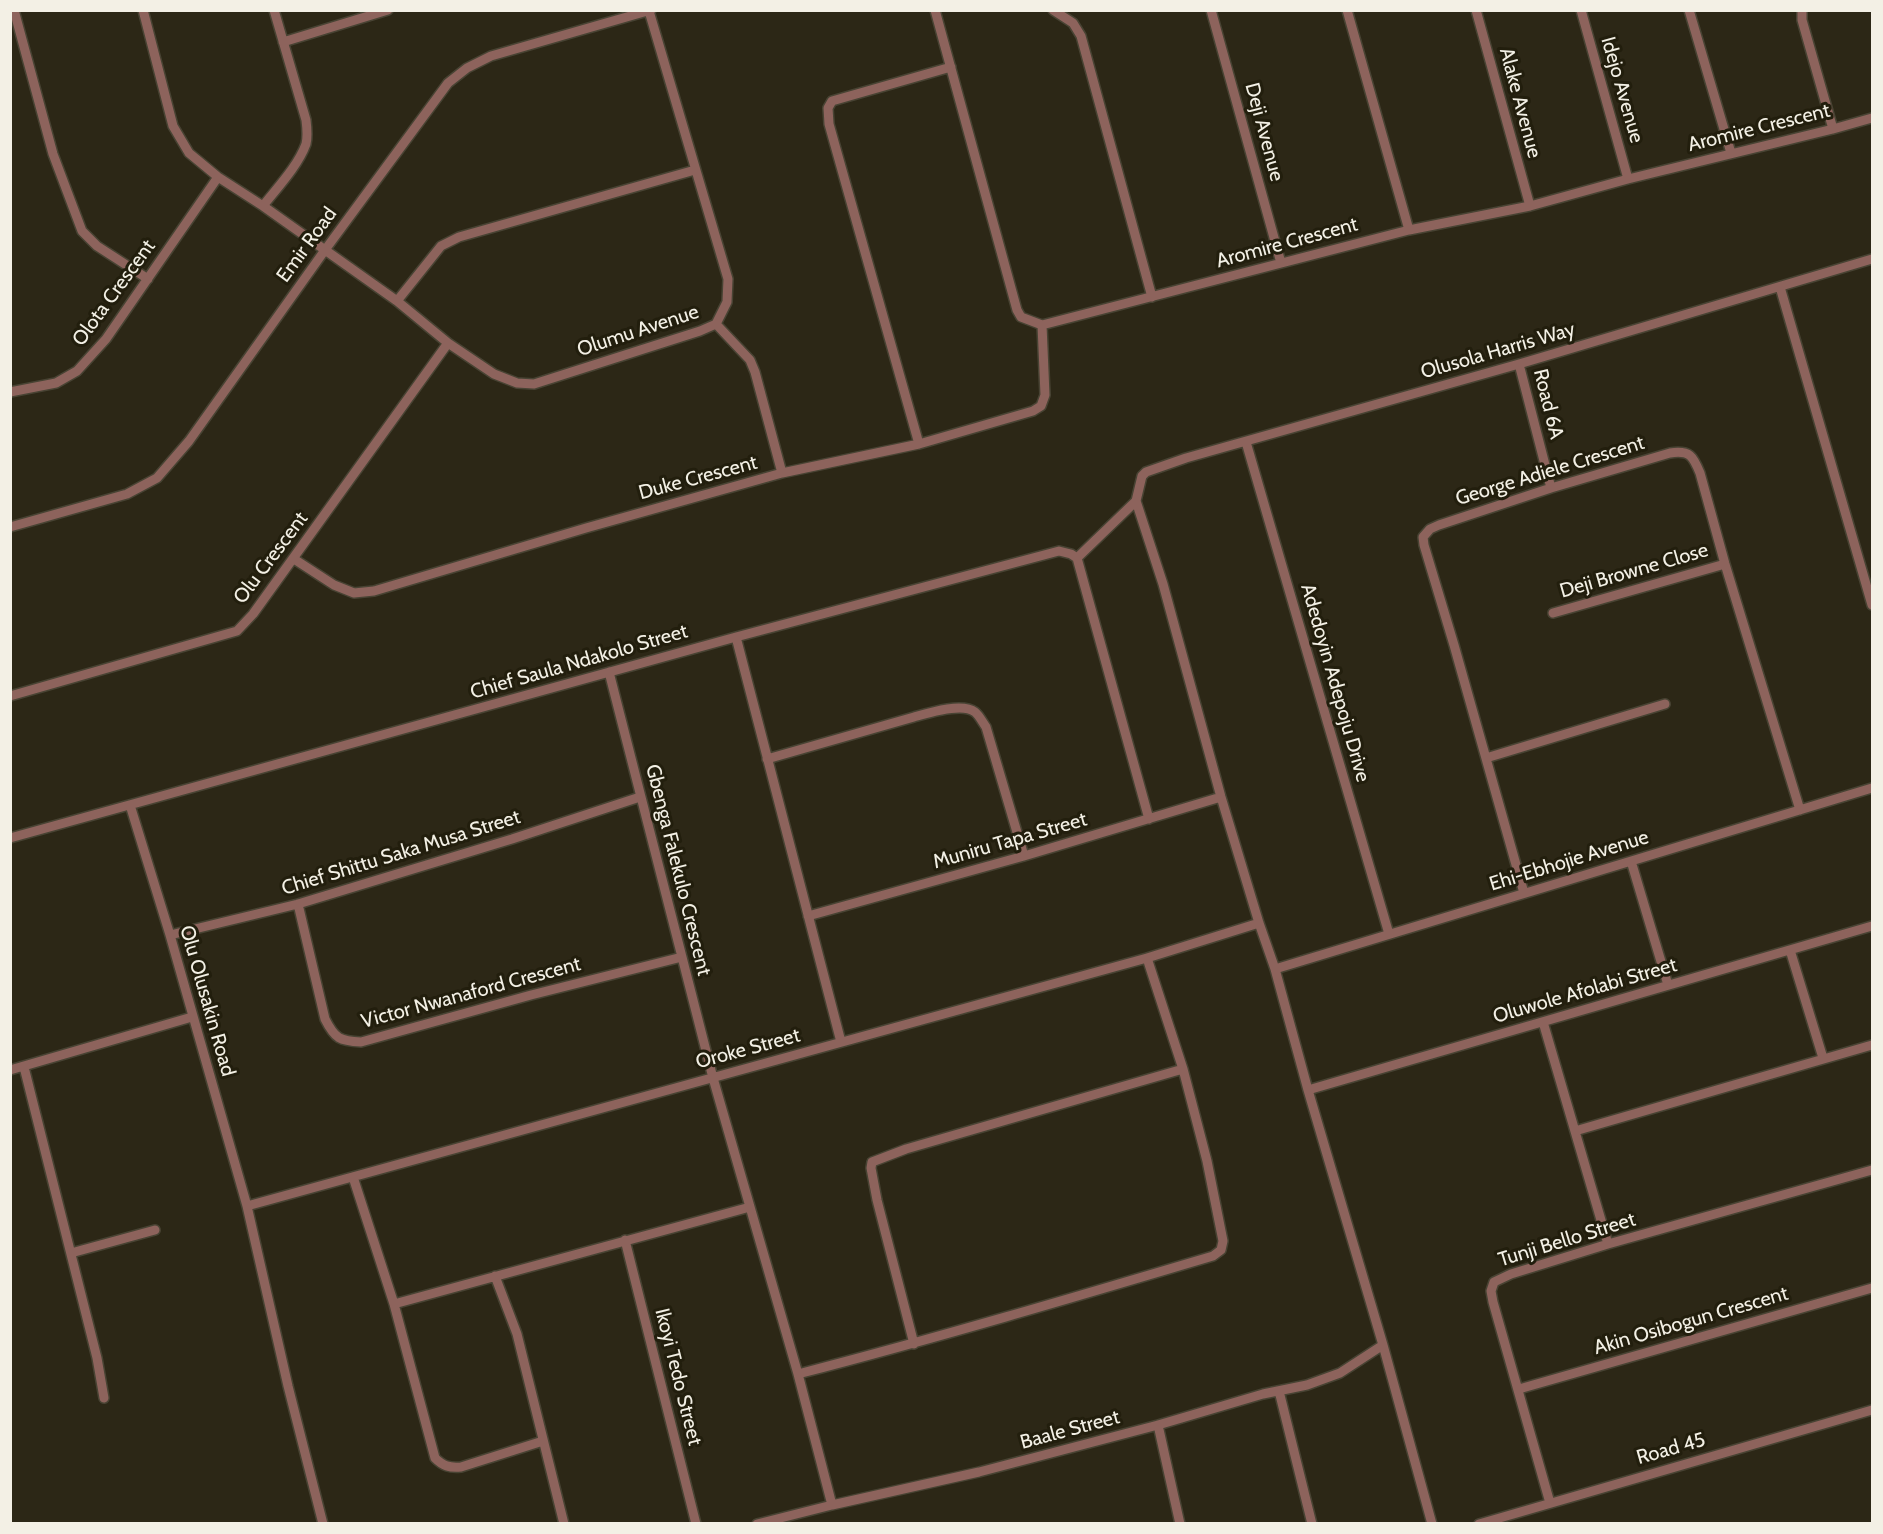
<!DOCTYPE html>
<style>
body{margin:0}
#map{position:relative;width:1883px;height:1534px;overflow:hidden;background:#2c2716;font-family:Cabin,sans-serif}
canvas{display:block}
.frame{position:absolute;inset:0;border:12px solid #f3f0e5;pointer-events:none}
</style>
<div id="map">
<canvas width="1883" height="1534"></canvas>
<div class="frame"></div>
</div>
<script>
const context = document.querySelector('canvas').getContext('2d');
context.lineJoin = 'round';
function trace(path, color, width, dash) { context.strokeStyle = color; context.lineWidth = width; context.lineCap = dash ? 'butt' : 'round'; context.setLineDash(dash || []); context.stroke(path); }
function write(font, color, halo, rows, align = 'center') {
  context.font = font + ' Cabin,sans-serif'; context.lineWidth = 6; context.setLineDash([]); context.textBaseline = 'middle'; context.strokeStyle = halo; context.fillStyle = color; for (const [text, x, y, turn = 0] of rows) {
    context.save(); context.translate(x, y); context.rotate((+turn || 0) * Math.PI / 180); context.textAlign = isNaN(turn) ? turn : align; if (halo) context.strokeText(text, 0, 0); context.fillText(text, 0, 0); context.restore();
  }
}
const street = new Path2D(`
 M14,10L53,154L82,231L97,246L148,279
 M143,10L173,126L189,153L218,177L263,206L397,301L448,343L494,374L517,383L534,384L700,331L716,324L727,302L728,279L649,11
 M935,10L1017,310L1021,317L1042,325L1409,230L1530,206L1628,179L1833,129L1872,118
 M1053,10L1073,23L1081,36L1152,297
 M1211,10L1281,263
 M1347,10L1409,230
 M1476,10L1530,206
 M1581,10L1628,179
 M1689,10L1731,153
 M1802,10V20L1833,129
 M283,42L388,10
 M263,206C277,188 298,166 306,144C308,136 307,128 306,120L274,10
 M1780,287L1872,605
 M397,301L441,246L459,237L695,170
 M716,324L750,360L755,372L782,473
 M1519,364L1551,488
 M10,392L56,383L77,371L106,339L218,177
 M1246,442L1389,934
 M919,444L829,124L828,108L832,101L951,67
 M10,527L127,494L157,478L189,441L325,250L448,83L467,68L491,56L651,10
 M1077,558L1149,819
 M294,559L334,585L354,593L374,591L586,528L782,473L919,444L1033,411L1041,406L1045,395L1042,325
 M1553,613L1725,564
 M736,637L841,1042
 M609,672L713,1078L798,1374L832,1505
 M10,696L237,631L253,614L448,343
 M1486,758L1665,704
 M767,759L914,717C928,713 962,702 975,712C979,715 983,723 986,727L1024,856
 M130,805L170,935L247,1206L288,1386L323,1524
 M10,838L736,637L1059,551L1071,554L1077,558L1136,501
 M1631,861L1668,985
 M1524,893L1454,645L1424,545L1423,537L1430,529L1439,525L1551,488L1670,453C1690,450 1693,456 1700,473L1725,564L1800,810
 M298,904L325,1019C335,1039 340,1041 361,1042L531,995L682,957
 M808,916L1024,856L1221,797
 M170,935L298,904L512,839L640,797
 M1790,950L1823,1058
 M1275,969L1872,788
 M1543,1022L1608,1244
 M24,1067L97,1358L104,1398
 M10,1070L192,1017
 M1308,1090L1872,926
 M1575,1131L1872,1045
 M353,1177L394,1304L750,1207
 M247,1206L1147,958L1259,923
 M625,1240L696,1524
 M71,1253L155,1230
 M495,1276L517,1334L564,1524
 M394,1304L435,1458C443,1466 449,1468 461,1467L543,1441
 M914,1344L877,1200L871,1168L872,1162L906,1149L1183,1069L1147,958
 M798,1374C937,1338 1075,1297 1213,1256L1221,1250L1223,1241L1207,1161L1183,1069
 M1519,1389L1872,1288
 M1279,1391L1312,1524
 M1158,1425L1180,1524
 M1550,1503L1493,1302L1491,1291L1494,1282L1511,1274L1608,1244L1872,1170
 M757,1524L832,1505L979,1472L1158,1425L1263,1394L1307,1385L1340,1373L1383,1345
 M1432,1524L1383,1345L1308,1090L1275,969L1259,923L1221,797L1163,584L1136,501L1142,476L1146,472L1186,458L1519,364L1872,259
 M1479,1524L1872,1410`);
trace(street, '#484333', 12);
trace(street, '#8d635c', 9);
write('20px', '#f3f0e5', '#221e0d', [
 ["Idejo Avenue",1622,90,74],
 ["Alake Avenue",1520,103,75],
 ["Aromire Crescent",1759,128,-14],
 ["Deji Avenue",1264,132,75],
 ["Aromire Crescent",1287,243,-15],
 ["Emir Road",307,245,-54],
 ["Olota Crescent",114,293,-54],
 ["Olumu Avenue",638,331,-18],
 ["Olusola Harris Way",1498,351,-16],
 ["Road 6A",1548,404,76],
 ["George Adiele Crescent",1550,471,-17],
 ["Duke Crescent",698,478,-15],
 ["Olu Crescent",271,558,-53],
 ["Deji Browne Close",1634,571,-16],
 ["Chief Saula Ndakolo Street",579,662,-16],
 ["Adedoyin Adepoju Drive",1335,683,74],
 ["Muniru Tapa Street",1010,841,-16],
 ["Chief Shittu Saka Musa Street",401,853,-17],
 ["Ehi-Ebhojie Avenue",1569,861,-17],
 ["Gbenga Falekulo Crescent",678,870,76],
 ["Oluwole Afolabi Street",1585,991,-16],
 ["Victor Nwanaford Crescent",471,993,-15],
 ["Olu Olusakin Road",207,1001,74],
 ["Oroke Street",748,1049,-15],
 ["Tunji Bello Street",1567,1240,-17],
 ["Akin Osibogun Crescent",1691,1321,-16],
 ["Ikoyi Tedo Street",678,1377,76],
 ["Baale Street",1070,1430,-15],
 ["Road 45",1671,1449,-16]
]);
</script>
